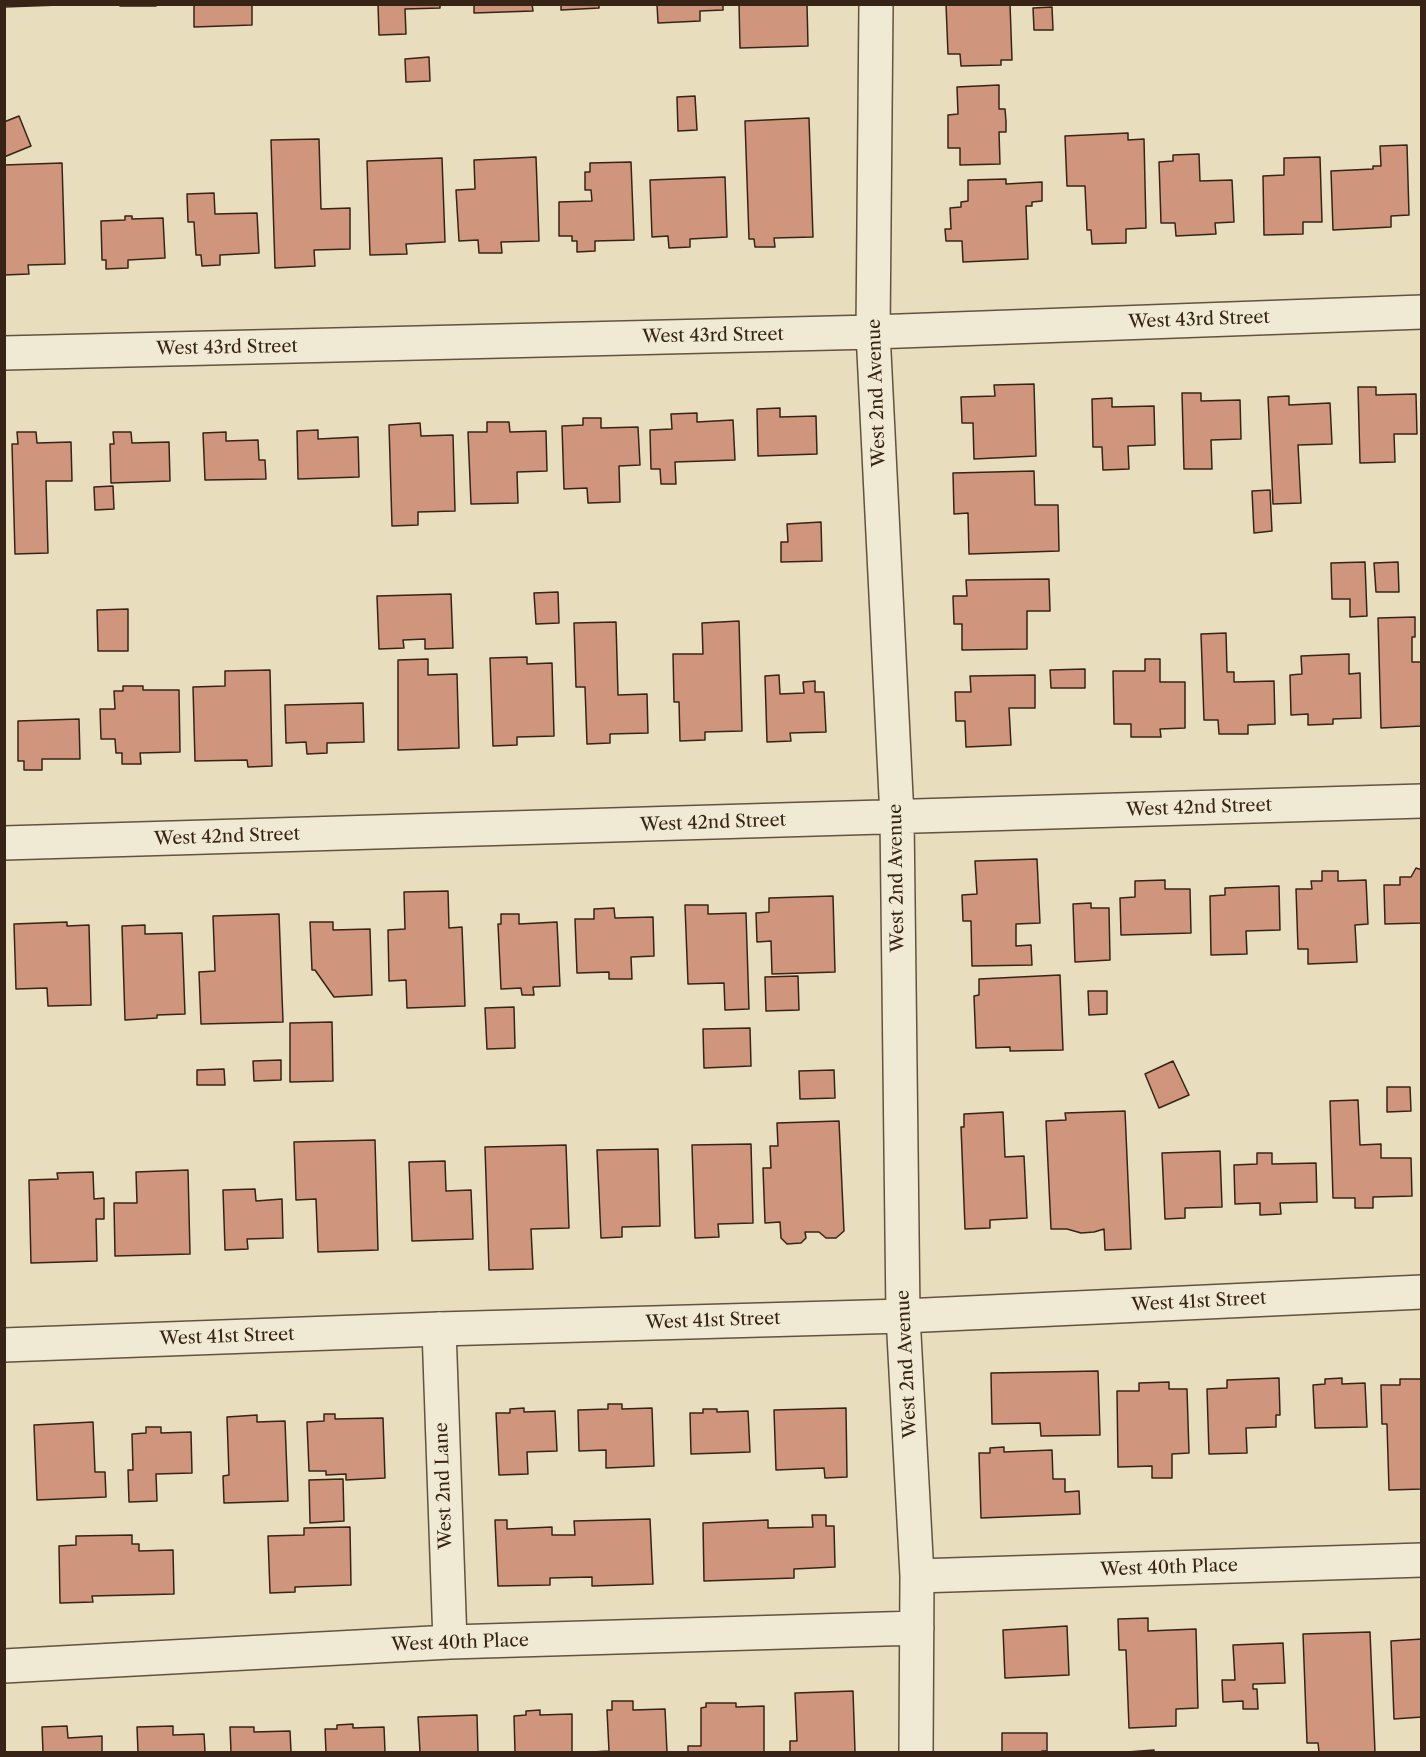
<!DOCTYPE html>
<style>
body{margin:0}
#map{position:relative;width:1426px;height:1757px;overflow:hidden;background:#e8ddbc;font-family:"Libre Caslon Text",serif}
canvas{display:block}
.frame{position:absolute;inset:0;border:6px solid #382416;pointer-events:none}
</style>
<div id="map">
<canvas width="1426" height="1757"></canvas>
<div class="frame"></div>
</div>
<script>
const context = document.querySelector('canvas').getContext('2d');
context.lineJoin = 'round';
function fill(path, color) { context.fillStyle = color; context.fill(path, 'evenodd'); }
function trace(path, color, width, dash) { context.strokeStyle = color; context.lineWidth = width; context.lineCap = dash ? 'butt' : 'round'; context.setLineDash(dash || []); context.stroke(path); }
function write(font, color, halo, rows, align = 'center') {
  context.font = font + ' "Libre Caslon Text",serif'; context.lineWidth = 5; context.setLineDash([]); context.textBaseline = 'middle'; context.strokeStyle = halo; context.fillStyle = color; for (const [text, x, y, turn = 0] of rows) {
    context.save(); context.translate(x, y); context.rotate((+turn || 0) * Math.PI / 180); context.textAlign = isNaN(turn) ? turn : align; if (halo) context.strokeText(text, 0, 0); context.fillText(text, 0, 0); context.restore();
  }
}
const building = new Path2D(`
 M4,4H59V5L4,7Z
 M120,4H156V6H120Z
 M194,4H252V25L194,27Z
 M378,4H440V8L405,9L406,34L379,35Z
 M474,4H532L533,11L474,13Z
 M561,4H599V8L561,10Z
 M657,4H723V10L700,11V21L658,23Z
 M739,4H807L808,46L740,48Z
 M946,4H1010L1012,60H1001V65L961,66L960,54H948Z
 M1052,7L1053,30H1034L1033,8Z
 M429,57L430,81L406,82L405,59Z
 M999,85V109H1005L1006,121V132H999L1000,164L960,165V148H948V115L958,114L957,87Z
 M695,96L697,130L678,131L677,97Z
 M19,116L31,146L4,157V122Z
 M809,118L813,237L774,238L775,247H755L754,239H749L745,121Z
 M1128,133V140L1144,139L1146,228L1126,229V243L1092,244L1091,230H1087L1085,186H1067L1065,136Z
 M319,139L321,209L350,208V249L314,250L315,266L275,268L271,140Z
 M1407,145L1409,215L1391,216V227L1333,230L1331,171L1373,169V166H1381L1380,146Z
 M1199,154L1200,181L1232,180L1234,222L1215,223L1216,234L1176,236L1175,223H1161L1159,162L1173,161V155Z
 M536,157L539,241L501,242L502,253H479L478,240L459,241L456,190L475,189L474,160Z
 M1320,157L1322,222H1303V234L1264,235L1263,176L1284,175V158Z
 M442,158L445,242L406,244L407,254L370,255L367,161Z
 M631,162L634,240L595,241V251L577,252V241H572V236H559V202L592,201L591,190H585V172H590V163Z
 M62,163L65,264L28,265L29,274L4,275V165Z
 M725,177L727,237L690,239V247L669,248L668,236L652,237L650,180Z
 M1006,179V184L1042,182V201L1032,202V206H1026L1028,259L963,262L962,241H946L945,229H951L950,208L961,207V202L968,201V180Z
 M214,193L215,214L257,213L259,253L220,255V265L202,266L201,255H196L194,222H188L187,194Z
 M125,216H132V219L163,218L165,258L128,260V268L106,269V260H102L101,221L125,220Z
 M1034,384L1036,456L974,459L973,423H962L961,397L995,396L994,385Z
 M1358,387H1376V395L1416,394L1417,434H1394L1395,462L1360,463Z
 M1182,393H1201V401L1240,400L1241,439L1211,440L1212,469H1184Z
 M1289,396V405L1330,403L1332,444L1298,445L1301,503L1273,504L1268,397Z
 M1112,398V407L1154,406L1155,445L1128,446L1129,469L1103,470L1102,447H1093L1092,399Z
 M780,408V417L816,416L817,454L758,456L757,409Z
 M697,413V422L733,420L735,460L675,462L676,484H661L660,469H651L650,430L672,429L671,414Z
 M583,418H601V428L638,427L640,465L619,466L620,502L588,503L587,488L564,489L562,426L583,425Z
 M487,422H509L510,432L546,431L547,471L517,472L518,503L471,504L468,432H487Z
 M420,423L421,436L453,435L455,511L418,512V525L392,526L389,425Z
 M318,430V439L358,437L359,477L298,479L297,431Z
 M17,432H36L37,443L71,442L72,481H46L48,553L15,554L12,444H18Z
 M113,432H131L132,443L169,442L170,481L111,483L110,444H114Z
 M226,432V441L258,440L259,460H265L266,479L205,480L203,433Z
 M1034,471L1035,505H1058L1059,551L969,554L968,513L954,514L953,473Z
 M113,486L114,509L95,510L94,487Z
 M1270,490L1272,531L1254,533L1252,491Z
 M821,522L822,561L781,562V542H788L787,524Z
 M1365,562L1367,616L1350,617V599H1332L1331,563Z
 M1398,562L1399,592H1376L1374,563Z
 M1049,579L1050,611H1027V649L962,650V624H954L953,596H967L966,580Z
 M558,592L559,623L536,624L534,593Z
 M451,594L453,648L425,649V639L403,640L404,648L379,649L377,596Z
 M128,609V651H98L97,610Z
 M1415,617V637H1412V662H1422V726L1381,728L1378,618Z
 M739,621L742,731L705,732V740L680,741L679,702H674L673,654H703L702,623Z
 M616,622L618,695L647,694L648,733L610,734V743L587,744L585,687H576L574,623Z
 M1226,633L1227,672H1234V682L1274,681L1275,724L1248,725V734H1219L1218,720H1204L1201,634Z
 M1349,654V674L1360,673L1361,718L1333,719V724L1308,725V714L1291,715L1290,675L1302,674L1301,656Z
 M527,657V664L552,663L554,736L517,737V745L493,746L490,658Z
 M428,659V675L457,674L459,748L398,750V660Z
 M1145,659H1160V682H1185V728L1160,729L1161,737H1131V724H1114L1113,671H1145Z
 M1085,669V688H1051L1050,670Z
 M270,670L272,766L248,767L247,760L195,761L193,687L225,686V671Z
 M779,675L780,694L804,693L803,682L815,681V692H824L826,732L790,733L791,741L767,742L765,676Z
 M1035,675V708H1009L1011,745L966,747L965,721H956L955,692H971L970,676Z
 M123,686H143V690H179L180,752L140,753L141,764H122V753H116L115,739H101L100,709H115L114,691H123Z
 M363,703L364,742L327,743V753L307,754L306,742L286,743L285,705Z
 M79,719L80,759H42V770H24V761H18V721Z
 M1037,859L1040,923L1016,924V946L1031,945L1032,965L972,966L971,921H963L962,895L977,894L975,861Z
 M1416,868L1422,870V923L1385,924L1384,885H1400V877H1411Z
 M1322,871H1338V881L1366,880L1368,924L1355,925L1357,962L1308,964V949H1298L1296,889H1312L1311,881H1322Z
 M1165,880V889H1190L1191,933L1121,935L1120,898L1135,897V881Z
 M1279,886L1280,930L1246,931L1247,954L1211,955L1210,896L1225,895V888Z
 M448,891L449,928L462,927L465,1006L407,1008L406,980L389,981L388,930L405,929L404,892Z
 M833,896L835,972L772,974L771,941L757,942L756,913L769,912V898Z
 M1091,903V908H1109L1110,960L1075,962L1073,904Z
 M685,905H708V914L746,913L749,1009L725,1010L724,983L688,984Z
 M614,908L615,918L653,917L654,956L631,957L632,979H609V972L577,973L575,919H594V909Z
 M279,914L283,1022L201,1024L199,972L215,971L213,916Z
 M501,914H519V924L557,922L560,986L533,987L534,995H522L521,988L501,989L498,924H501Z
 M67,922V926L89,925L91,1005L48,1006L47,988L16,989L14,924Z
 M310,922H333V930L370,929L372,995L334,997L315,970H312Z
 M145,925V934L182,933L185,1014L157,1015V1018L125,1020L122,926Z
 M1060,975L1063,1050L1010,1051V1047L976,1048L974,996L979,995V979Z
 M798,976L799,1010L766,1011L765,977Z
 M1088,991H1107V1014L1089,1015Z
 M514,1007L515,1048L487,1049L485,1008Z
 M332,1022L333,1081L290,1082V1023Z
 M750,1028L751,1066L704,1068L703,1029Z
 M281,1060V1080L254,1081L253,1061Z
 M1173,1061L1189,1095L1159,1108L1145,1074Z
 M224,1069L225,1085H197V1070Z
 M834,1070L835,1098L800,1099L799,1071Z
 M1387,1087H1410L1411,1111L1387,1112Z
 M1358,1100L1360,1145L1381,1144V1158H1411L1412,1196L1373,1197V1208H1355V1198H1333L1330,1101Z
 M1125,1111L1131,1249L1105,1250L1104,1229L1094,1232L1081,1233L1067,1229H1051L1046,1121L1066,1120L1065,1113Z
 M1003,1112L1005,1157L1024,1156L1027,1218L990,1220V1228L965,1229L961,1127H964V1114Z
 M839,1121L844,1231L836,1238H826L819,1232H805L806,1238L801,1243L787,1244L781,1238L780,1222L765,1223L763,1168H771L770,1146H778L777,1123Z
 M375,1140L378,1250L318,1252L316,1199L296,1200L294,1142Z
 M751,1144L753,1223L718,1224L719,1237L695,1238L692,1145Z
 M566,1145L569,1228L531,1229L533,1269L489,1270L485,1147Z
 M658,1149L660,1226L622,1227V1237L601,1238L597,1150Z
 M1220,1151L1222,1207L1185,1208V1218L1165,1219L1162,1153Z
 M1257,1153H1272V1164L1316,1163L1317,1202L1280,1203L1281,1214L1260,1215V1203L1235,1204L1234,1165L1257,1164Z
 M445,1161L446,1191L471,1190L473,1239L412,1241L409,1162Z
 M188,1170L190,1254L115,1256L114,1203H137L136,1172Z
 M93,1172L94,1199L104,1198V1219H96L97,1261L31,1263L29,1180L58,1179L57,1173Z
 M255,1189L256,1201L282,1199L283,1238L247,1239L248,1249L225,1250L223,1190Z
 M1098,1371L1100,1435L1041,1436L1040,1423L992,1424L991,1373Z
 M1279,1378L1280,1415H1276V1427L1246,1428L1247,1453L1209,1454L1207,1389L1227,1388V1380Z
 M1342,1378V1384L1365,1383L1367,1427L1315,1428L1313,1385L1325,1384V1379Z
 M1400,1379H1422V1489L1389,1490L1387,1424H1382L1381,1385H1400Z
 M1169,1382V1389H1187L1189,1453L1172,1454V1478H1152V1466L1118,1467L1117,1391H1139V1383Z
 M608,1404H622V1409L652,1408L654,1466L606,1468V1450L579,1451L578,1410L608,1409Z
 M524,1408V1412L555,1411L557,1451L527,1452L528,1474L499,1475L496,1413H510V1409Z
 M846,1408L847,1477L825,1478L824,1468L776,1470L774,1410Z
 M703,1409H717V1412L748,1411L750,1452L691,1454L690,1413H703Z
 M324,1414H335V1419L383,1418L385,1478L346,1480V1474L326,1475V1471H309L307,1422L324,1421Z
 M257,1415V1422L285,1421L288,1501L224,1503L223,1476L229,1475L227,1417Z
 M93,1422L95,1472H105L106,1497L37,1500L34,1425Z
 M146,1427H161V1433L191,1432L192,1473L156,1474L157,1501L129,1502L128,1470H133L132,1434L146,1433Z
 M1004,1447V1452L1052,1450L1053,1479H1065V1492L1079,1491L1080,1514L981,1518L979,1453H990V1448Z
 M343,1479L344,1521L310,1523L309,1480Z
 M812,1515H826V1526H834L835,1567L794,1569V1578L704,1581L703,1523L768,1520V1528L813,1527Z
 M650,1519L653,1584L592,1586V1577L550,1578V1585L498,1586L495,1520H507V1529L552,1527V1535H575L574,1521Z
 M350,1527L351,1585L295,1587V1592L270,1593L268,1536L304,1535V1528Z
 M132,1535V1544H139V1551L173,1550L174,1594L92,1596L93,1602L60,1603L59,1546L76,1545V1536Z
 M1148,1618V1631L1196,1629L1198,1708L1176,1709V1726L1129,1728L1126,1650H1119L1118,1619Z
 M1067,1626L1069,1675L1005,1678L1003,1630Z
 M1370,1632L1375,1752H1319L1318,1743H1307L1303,1634Z
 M1422,1639V1717L1394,1719L1391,1641Z
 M1283,1643L1285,1683L1253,1684V1689H1257L1258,1709H1243V1701L1223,1702L1222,1680H1235L1233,1645Z
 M853,1691L855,1752H790V1741H797L795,1693Z
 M612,1701H633V1710L665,1709L667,1752H592L609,1751L607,1710H612Z
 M706,1703H736V1707L764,1706V1752H688V1746H701V1708L706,1707Z
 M540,1710V1715L572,1714V1752H515L514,1716L526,1715V1711Z
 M477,1715L478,1752H420L418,1717Z
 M353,1724V1728L384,1727L385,1752H326L325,1729H337V1725Z
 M67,1726L68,1738L102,1736V1752H43L42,1727Z
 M173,1726V1735L204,1734L205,1752H138L137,1727Z
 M230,1727H254V1732L290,1731L291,1752H231Z
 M1002,1733H1047V1751H1042L1043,1752H1002Z
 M1154,1750V1752H1127Z`);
fill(building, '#d0957d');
trace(building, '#382416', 1.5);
const minor = new Path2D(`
 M876,4L873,332L897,817L903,1316L917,1576L916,1752
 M4,353L873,332L1422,312
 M4,843L1422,801
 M439,1329L450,1642
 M917,1576L1422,1560
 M4,1666L450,1642L917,1628`);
const tertiary = new Path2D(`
 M4,1345L439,1329L903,1316L1422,1292`);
trace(minor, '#645240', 36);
trace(tertiary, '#645240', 36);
trace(minor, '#f0e9d3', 33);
trace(tertiary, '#f0e9d3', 33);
write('18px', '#382416', '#f0e9d3', [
 ["West 43rd Street",1199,320,-2],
 ["West 43rd Street",713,336,-1],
 ["West 43rd Street",227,348,-1],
 ["West 2nd Avenue",877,393,-92],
 ["West 42nd Street",1199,808,-2],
 ["West 42nd Street",713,823,-2],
 ["West 42nd Street",227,837,-2],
 ["West 2nd Avenue",897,878,-91],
 ["West 41st Street",1199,1302,-3],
 ["West 41st Street",713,1321,-2],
 ["West 41st Street",227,1337,-2],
 ["West 2nd Avenue",907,1364,-93],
 ["West 2nd Lane",444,1486,-92],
 ["West 40th Place",1169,1568,-2],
 ["West 40th Place",460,1643,-2]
]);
</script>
